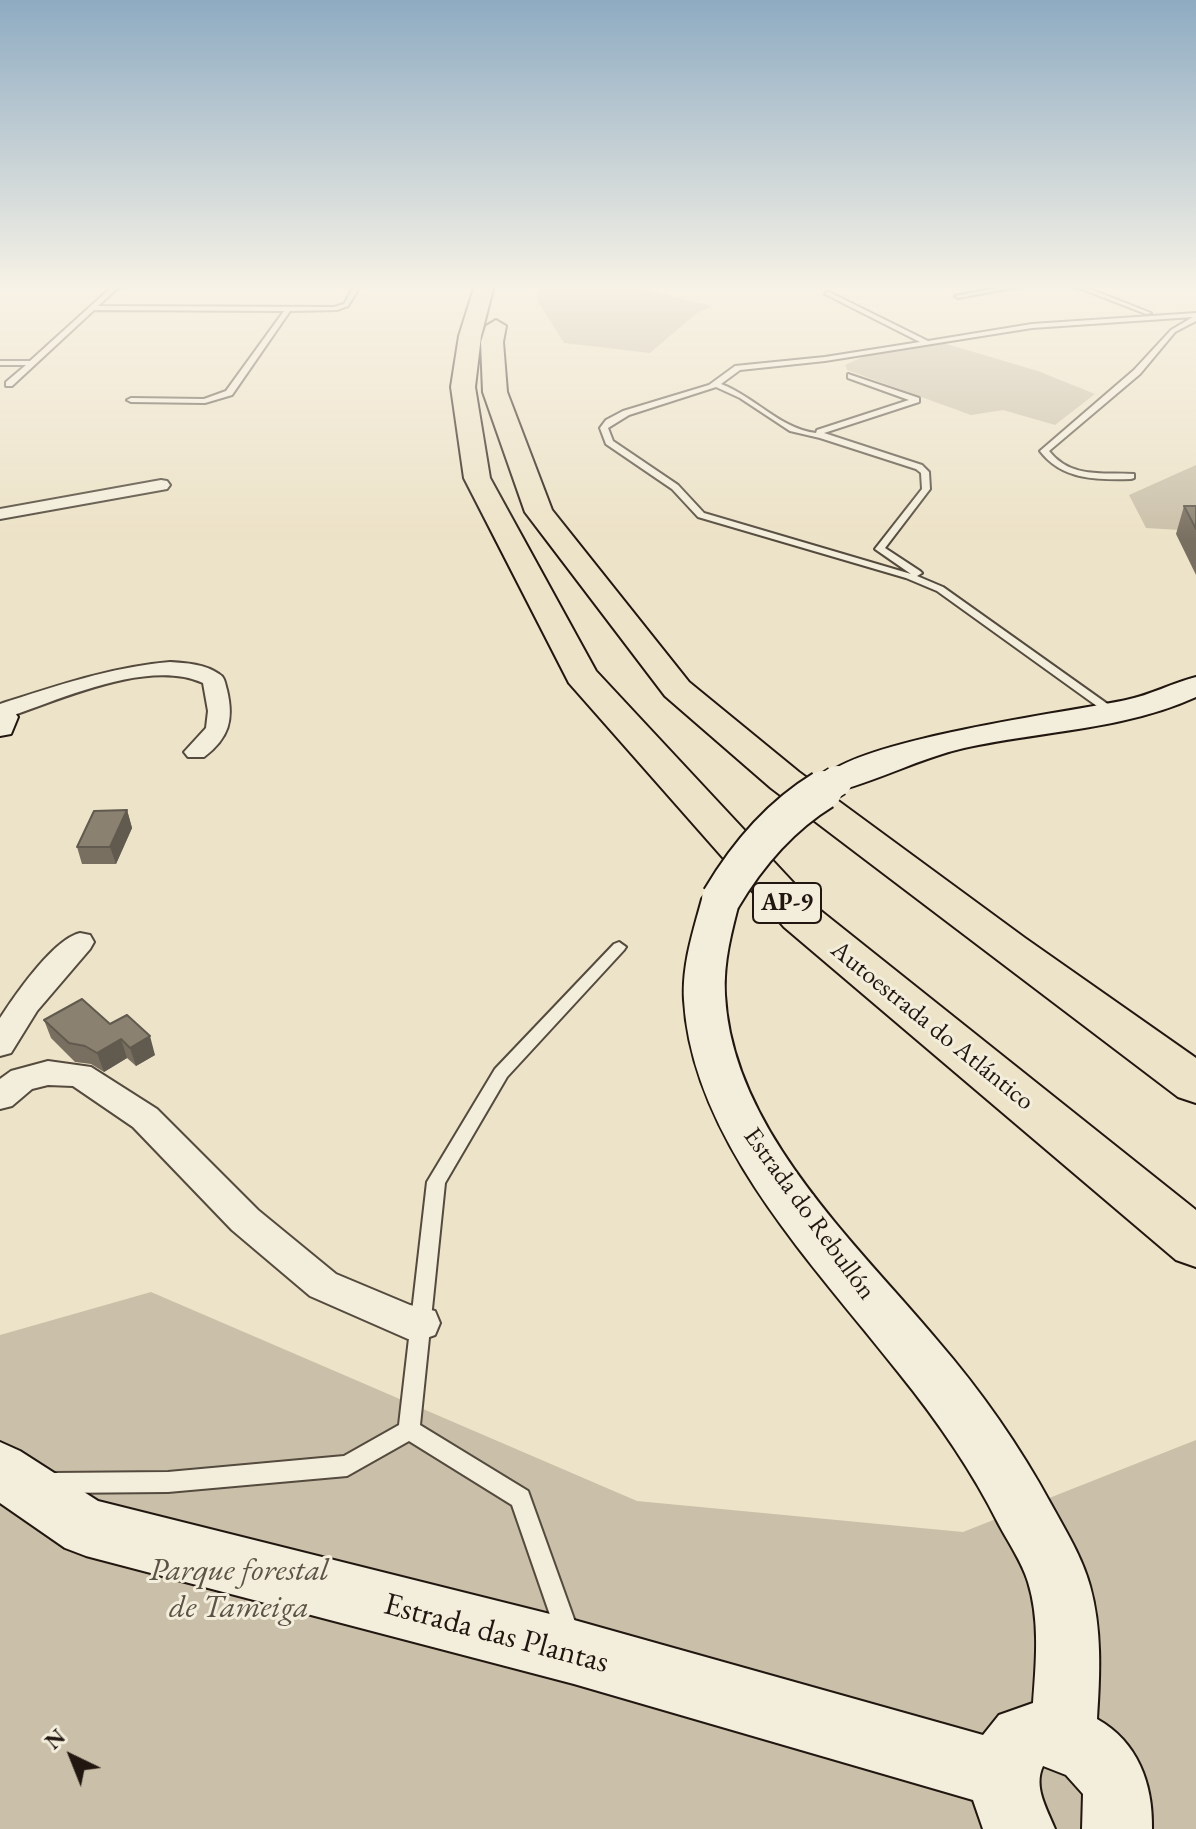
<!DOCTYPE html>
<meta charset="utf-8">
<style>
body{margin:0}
#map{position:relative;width:1196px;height:1829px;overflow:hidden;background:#ede3c8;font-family:"EB Garamond",serif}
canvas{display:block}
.north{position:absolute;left:32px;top:1717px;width:80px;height:80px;-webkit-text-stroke:6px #f3eddb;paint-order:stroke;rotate:317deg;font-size:22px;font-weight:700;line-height:32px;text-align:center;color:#211710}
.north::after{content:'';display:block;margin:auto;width:28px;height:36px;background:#211710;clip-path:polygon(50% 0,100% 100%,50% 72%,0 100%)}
</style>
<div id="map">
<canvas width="1196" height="1829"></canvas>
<div class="north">N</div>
</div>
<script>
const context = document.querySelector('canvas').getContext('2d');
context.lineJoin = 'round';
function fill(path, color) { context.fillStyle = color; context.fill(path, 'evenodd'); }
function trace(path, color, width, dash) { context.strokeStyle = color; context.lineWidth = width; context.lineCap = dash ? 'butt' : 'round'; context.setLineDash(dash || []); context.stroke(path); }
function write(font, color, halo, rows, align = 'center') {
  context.font = font + ' "EB Garamond",serif'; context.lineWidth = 6; context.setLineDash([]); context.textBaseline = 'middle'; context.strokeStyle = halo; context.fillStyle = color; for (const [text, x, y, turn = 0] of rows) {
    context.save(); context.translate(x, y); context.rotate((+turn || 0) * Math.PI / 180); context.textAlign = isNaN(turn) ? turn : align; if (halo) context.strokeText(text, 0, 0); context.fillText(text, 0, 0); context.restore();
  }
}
fill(new Path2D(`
 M541,285H624L712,306L697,313L650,353L564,343L537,300Z
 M940,342L1038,371L1095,394L1055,425L1003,410L971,415L847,370L845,365L867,355Z
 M1196,465V531L1146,528L1129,495Z
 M151,1292L637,1501L963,1532L1196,1440V1829H0V1335Z`), '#cac0a9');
const lane = new Path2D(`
 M114,285H121L98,306L334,307L344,304L355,285H361L348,306L337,310L290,311L232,395L205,403L131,402L127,400L131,398L204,399L226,391L284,311L94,310L12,386H6V382L26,365H0V361H30Z
 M1013,285H1029L958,298L955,296Z
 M1071,285H1080L1151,313L1146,314Z
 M827,291L928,341L1032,324L1196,313V321L1175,332L1140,374L1049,451C1071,479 1103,472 1134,474V478L1131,479C1097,480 1062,480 1040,451L1134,370L1171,330L1193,317L1032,328L825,361L740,370L721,384C754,396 780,429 816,433L817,430L909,400L848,378V374L919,398V402L824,433L922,465L929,472L930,489L885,548L920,571L922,573L917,576L943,587L1116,710V714H1108L937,591L906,578L698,517L672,489L606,444L600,428L606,420L623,411L709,385L735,366L825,357L920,342L825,294ZM716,387L740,398L790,431L820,438L916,469L921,473L922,489L875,549L911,574L704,513L678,485L613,441L608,428L629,415Z
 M619,942L626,947L624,950L507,1077L445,1183L420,1425L528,1491L579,1633L575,1641L567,1645L559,1641L512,1505L409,1441L347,1476L168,1492L52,1493L45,1490L41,1483L45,1476L52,1473L168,1472L344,1456L399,1425L427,1182L495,1069L614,944Z`);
const street = new Path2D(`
 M161,480L167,481L170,485L167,489L0,519V509Z
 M170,662C186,663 205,664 219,674C225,677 225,684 227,690C234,720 229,738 204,757H188L184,752L206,728L208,711L203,683C150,659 66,697 14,715H0V704C56,686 111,667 170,662Z
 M80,933L90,935L94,942L90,949L37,1011L11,1053L0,1056V1018L6,1009C21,987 55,939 80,933Z
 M48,1061L91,1067L157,1109L258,1210L336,1274L410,1305L435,1311L440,1323L435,1335L421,1340L408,1339L310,1296L232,1230L133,1127L73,1086L48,1085L32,1089L12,1106L0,1109V1079L11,1071Z`);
const secondary = new Path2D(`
 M1196,677V697C1124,730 1040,731 964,748C920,758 880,780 837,791L825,788L820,781C849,740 1071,712 1126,700C1151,695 1172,683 1196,677Z
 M0,708L13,710L18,717L11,734L0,736Z
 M721,887L734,891L740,899C732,930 723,962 725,995C732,1130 856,1243 937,1340C981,1391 1019,1445 1051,1504C1066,1531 1082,1557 1090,1586C1102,1629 1100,1675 1097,1719C1138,1742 1153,1784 1152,1829H1082L1083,1794L1066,1775L1043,1766C1033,1787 1047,1809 1055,1829H983L973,1800L574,1684L86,1556L65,1548L0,1503V1442L20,1451L98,1501L574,1620L983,1735L999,1715L1033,1703C1036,1664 1040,1620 1028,1582C1022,1562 1008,1542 998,1523C971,1469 936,1419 898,1372C815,1266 692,1141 684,1000C682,965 693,932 702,899L708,891Z`);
const highway = new Path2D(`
 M475,285H494L481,336L475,387L490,478L596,671L816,907L1196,1210V1267L1176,1260L784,927L569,683L464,478L451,387L459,336Z
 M496,320L506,326L503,342L507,392L552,510L689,682L799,772L1025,938L1196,1058V1103L1178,1097L771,788L665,696L525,512L483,392L481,342L486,326Z`);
trace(lane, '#544a3e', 4);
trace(street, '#544a3e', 4);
trace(secondary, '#211710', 4);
trace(highway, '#211710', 4);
fill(lane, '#f3eddb');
fill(street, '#f3eddb');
fill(secondary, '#f3eddb');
fill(highway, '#ede3c8');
const secondaryBridgeFar1 = new Path2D(`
 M820,792L837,781`);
const secondaryBridge = new Path2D(`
 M721,899C747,855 779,817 823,790`);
trace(secondaryBridgeFar1, '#211710', 33, []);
trace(secondaryBridge, '#211710', 42, []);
trace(secondaryBridgeFar1, '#f3eddb', 30);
trace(secondaryBridge, '#f3eddb', 38);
fill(new Path2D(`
 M1184,506H1196V575L1176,534Z
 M127,810L132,828L116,864H82L77,847Z
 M44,1020L110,1024L155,1055L136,1066L127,1058L104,1072L91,1064L75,1062L51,1038Z`), '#786f60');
fill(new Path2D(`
 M127,810L132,828L116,864L110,847Z
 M150,1036L155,1055L136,1066L130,1048Z
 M121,1039L127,1058L104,1072L97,1053Z`), '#615a4e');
const building = new Path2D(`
 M1184,506H1196V529Z
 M127,810L110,847H77L94,811Z
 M82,999L110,1024L127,1015L150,1036L130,1048L121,1039L97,1053L85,1046L69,1043L44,1020Z`);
fill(building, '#8b8170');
trace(building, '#615a4e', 2);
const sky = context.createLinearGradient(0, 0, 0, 541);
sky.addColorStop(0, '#8eabc2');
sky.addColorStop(0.53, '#f7f2e6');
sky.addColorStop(1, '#f7f2e600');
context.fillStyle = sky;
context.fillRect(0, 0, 1196, 541);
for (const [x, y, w] of [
 [787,903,68]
]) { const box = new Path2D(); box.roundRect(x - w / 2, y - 20, w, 40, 6); context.fillStyle = '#f3eddb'; context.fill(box); trace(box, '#211710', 2); }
write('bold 24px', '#211710', null, [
 ["AP-9",787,903]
]);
write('26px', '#211710', '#f3eddb', [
 ["Autoestrada do Atlántico",932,1026,39],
 ["Estrada do Rebullón",809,1214,54]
]);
write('italic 32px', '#5c5246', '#f3eddb', [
 ["Parque forestal",239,1571],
 ["de Tameiga",239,1608]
]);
write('32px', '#211710', '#f3eddb', [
 ["Estrada das Plantas",496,1634,15]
]);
</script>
